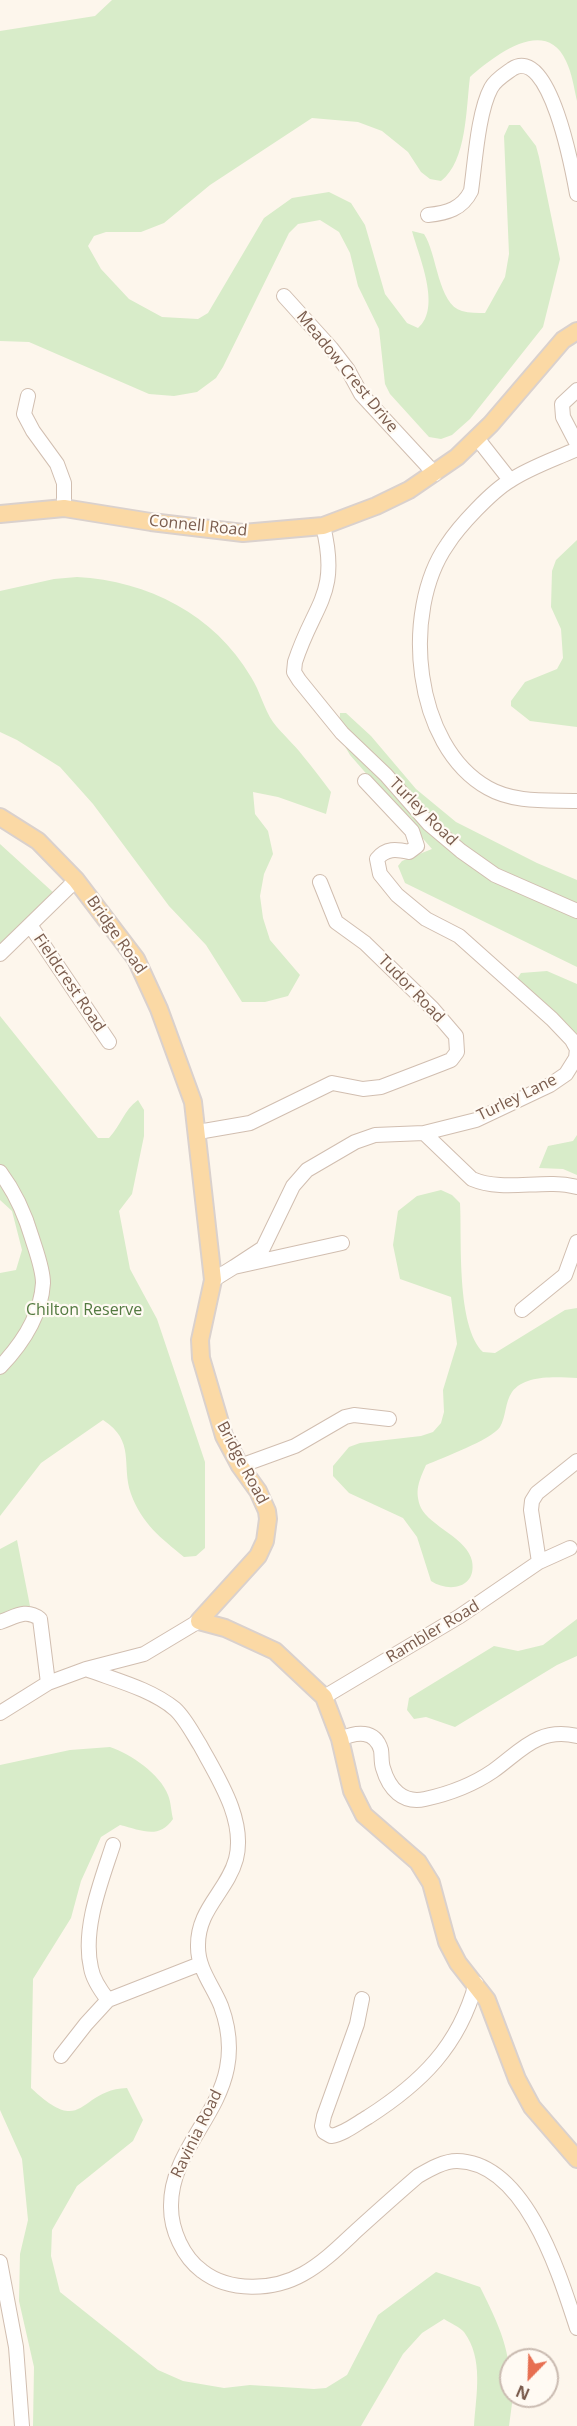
<!DOCTYPE html>
<style>
body{margin:0}
#map{position:relative;width:577px;height:2426px;overflow:hidden;background:#fdf6ec;font-family:"Open Sans",sans-serif}
canvas{display:block}
.north{position:absolute;left:499px;top:2348px;width:60px;height:60px;box-sizing:border-box;background:#fffaf3;border:2px solid #cabbb1;border-radius:50%;rotate:203deg;font-size:16px;font-weight:700;line-height:24px;text-align:center;color:#7a5c4d}
.north::after{content:'';display:block;margin:auto;width:21px;height:27px;background:#e76f51;clip-path:polygon(50% 0,100% 100%,50% 72%,0 100%)}
</style>
<div id="map">
<canvas width="577" height="2426"></canvas>
<div class="north">N</div>
</div>
<script>
const context = document.querySelector('canvas').getContext('2d');
context.lineJoin = 'round';
function fill(path, color) { context.fillStyle = color; context.fill(path, 'evenodd'); }
function trace(path, color, width, dash) { context.strokeStyle = color; context.lineWidth = width; context.lineCap = dash ? 'butt' : 'round'; context.setLineDash(dash || []); context.stroke(path); }
function write(font, color, halo, rows, align = 'center') {
  context.font = font + ' "Open Sans",sans-serif'; context.lineWidth = 4.5; context.setLineDash([]); context.textBaseline = 'middle'; context.strokeStyle = halo; context.fillStyle = color; for (const [text, x, y, turn = 0] of rows) {
    context.save(); context.translate(x, y); context.rotate((+turn || 0) * Math.PI / 180); context.textAlign = isNaN(turn) ? turn : align; if (halo) context.strokeText(text, 0, 0); context.fillText(text, 0, 0); context.restore();
  }
}
fill(new Path2D(`
 M112,0H577V101C574,88 572,73 566,61C545,15 493,57 470,77C466,108 467,161 441,181L430,179L421,172L408,152L382,131L358,122L312,118L210,185L164,223L141,232H106L94,236L88,246L101,269L129,299L162,317L198,319L208,313L264,218L292,198L329,192L351,203L365,225L385,294L407,323L418,328C442,308 419,257 412,231L424,234C437,253 438,305 462,311C469,313 478,313 485,313L505,277L509,254L504,136L509,125H520L536,146L539,157L560,259L543,327L470,419L452,435L441,439L429,437L390,394L385,384L379,329L358,286L350,253L339,232L320,220L298,224L289,233L223,367L216,378L197,392L174,396L149,394L29,342L0,341V31L95,16Z
 M577,540V727L530,721L511,706V701L525,682L557,669L563,658L561,629L551,607L552,571L556,560Z
 M77,577C148,581 214,614 251,677C260,691 264,709 273,722C282,734 294,744 303,756C313,768 322,780 331,792L326,814L278,797L253,792L255,814L268,831L273,854L264,874L260,896L263,918L270,940L300,975L288,996L265,1002H242L206,945L169,906L93,804L60,767L17,740L0,732V591L54,579Z
 M340,713H346L371,736L416,789L456,822L537,863L577,880V967L405,883L398,866L402,861L432,849L350,755L339,736Z
 M0,844L55,894L0,947Z
 M547,971L577,984V1036L520,985L517,979L521,973Z
 M0,1016L98,1138H109C121,1125 124,1110 138,1100L144,1110V1136L132,1194L119,1211L130,1269L157,1319L205,1462V1548L196,1556L184,1557C161,1538 142,1524 131,1494C121,1465 136,1441 103,1420L41,1463L0,1516V1273L16,1270L22,1250L12,1211L0,1200Z
 M577,1135V1175L563,1169L539,1168L548,1146L573,1141Z
 M441,1190L452,1195L460,1203C462,1241 456,1326 483,1352L495,1353L565,1310L577,1308V1378C557,1377 525,1374 512,1392C505,1402 506,1417 500,1427C491,1440 442,1458 426,1465C419,1481 414,1491 421,1508C430,1526 468,1539 472,1561C477,1588 449,1593 431,1581L417,1537L403,1518L349,1493L333,1476V1466L349,1447L360,1443L421,1436L433,1432L441,1423L444,1412L443,1390L457,1344L451,1297L400,1279L393,1245L398,1211L417,1196Z
 M17,1540L30,1606L0,1617V1549Z
 M577,1619V1656L557,1665L455,1727L426,1717L414,1719L407,1710L409,1698L494,1646L518,1651L543,1645Z
 M110,1747C131,1754 160,1774 168,1795C171,1802 171,1811 173,1819C159,1840 141,1830 120,1825L101,1837L81,1881L71,1918L33,1979L31,2088C85,2139 77,2090 127,2088L143,2120L133,2141L77,2186L52,2230L51,2256L60,2292L158,2370L183,2381L224,2388L250,2385L314,2389L326,2388L347,2375L378,2315L436,2272L480,2287C500,2327 511,2350 511,2396H513L509,2426H474C476,2395 484,2359 464,2332C460,2327 450,2323 444,2319L422,2333L403,2354L361,2426H33L34,2367L19,2301L20,2254L28,2220L22,2159L0,2110V1765L70,1750Z`), '#d8ecc9');
const minor = new Path2D(`
 M428,215C447,213 462,209 471,191C475,163 478,112 491,88C495,80 505,74 512,69C550,44 573,172 577,194
 M284,296L331,348L348,370L361,394L435,474
 M577,390L562,404L563,417L577,444
 M28,396L24,414L33,431L57,464L64,483V508
 M477,438L510,480
 M577,449C555,459 531,467 511,480C492,491 459,526 447,545C401,611 413,746 488,788C514,803 547,800 577,801
 M323,526C340,595 314,603 295,662L294,672L299,680L342,733L386,775L429,824L461,851L495,875L577,911
 M30,925L109,1042
 M0,954L76,880
 M198,1132L250,1123L332,1083L363,1089L381,1087L441,1064L451,1060L457,1052L456,1036L432,1008L365,943L336,922L320,882
 M424,1133L472,1179C505,1193 543,1178 577,1187
 M0,1172C15,1192 25,1214 32,1238C36,1251 43,1269 43,1283C41,1316 22,1344 0,1367
 M234,1267L263,1248L293,1186L307,1170L355,1142L375,1135L424,1133L476,1120L550,1085L566,1074L576,1058L577,1049L572,1040L552,1019L459,936L426,919L397,895L380,874L377,859C386,848 396,849 409,852L417,846L412,831L365,781
 M213,1280L234,1267L342,1243
 M522,1310L565,1275L577,1242
 M240,1466L295,1446L345,1417L354,1415L389,1419
 M539,1562L531,1510L532,1501L537,1493L577,1461
 M0,1622C15,1617 26,1608 40,1619L48,1683
 M86,1669C115,1680 151,1689 175,1709C185,1718 193,1734 200,1745C218,1778 246,1820 236,1859C227,1892 197,1909 198,1947C198,1969 213,1986 221,2006C228,2025 231,2048 227,2068C217,2119 170,2154 171,2207C171,2230 183,2257 202,2271C229,2292 273,2291 303,2274C323,2263 340,2246 356,2231C377,2212 397,2194 418,2176C430,2169 444,2161 457,2161C526,2162 560,2276 577,2328
 M324,1697L460,1616L539,1562L570,1548
 M0,1713L48,1683L86,1669L144,1654L199,1621
 M340,1739C356,1732 375,1729 381,1750C382,1756 381,1762 383,1768C389,1789 403,1804 425,1799C448,1794 474,1784 493,1771C521,1751 538,1727 577,1736
 M362,1999L357,2024L324,2116L322,2126L324,2132L331,2136C344,2134 356,2124 368,2117C421,2083 459,2046 476,1983
 M108,2000C101,1991 93,1980 91,1968C82,1929 101,1882 113,1845
 M61,2056L86,2024L108,2000L200,1964
 M0,2262L16,2347L22,2426`);
const major = new Path2D(`
 M0,514L64,508L151,522L243,533L323,526L376,506L409,490L457,457L491,424L563,340L577,331
 M0,817L38,841L76,880L136,959L159,1009L193,1102L213,1280L200,1340L201,1358L224,1436L240,1466L258,1491L267,1511L268,1519L265,1541L258,1556L199,1621L225,1628L275,1651L324,1697L340,1739L352,1791L364,1815L418,1862L431,1883L447,1942L458,1963L487,2000L517,2079L532,2107L577,2159`);
trace(minor, '#d1beb0', 16);
trace(major, '#dad1cd', 20);
trace(minor, '#fff', 14);
trace(major, '#fbd9a5', 16);
write('16px', '#7a5c4d', '#fffaf3', [
 ["Meadow Crest Drive",347,372,51],
 ["Connell Road",198,526,6],
 ["Turley Road",423,812,45],
 ["Bridge Road",116,935,55],
 ["Fieldcrest Road",69,983,56],
 ["Tudor Road",411,989,46],
 ["Turley Lane",517,1098,-26],
 ["Bridge Road",242,1463,62],
 ["Rambler Road",433,1632,-31],
 ["Ravinia Road",197,2134,-64]
]);
write('16px', '#537a41', '#fffaf3', [
 ["Chilton Reserve",84,1310]
]);
</script>
